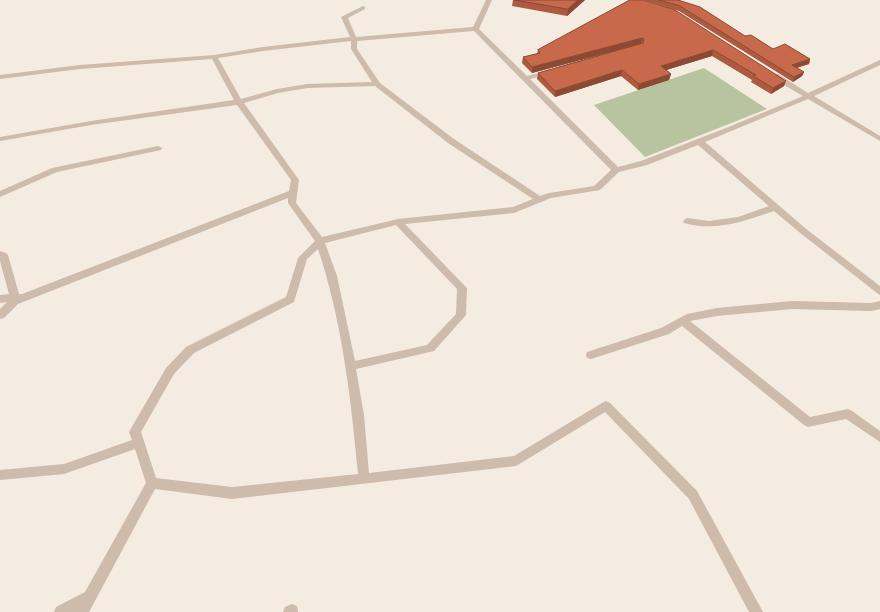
<!DOCTYPE html>
<style>
body{margin:0}
canvas{display:block;background:#f4ebe1}
</style>
<canvas width="880" height="612"></canvas>
<script>
const context = document.querySelector('canvas').getContext('2d');
context.lineJoin = 'round';
function fill(path, color) { context.fillStyle = color; context.fill(path, 'evenodd'); }
function trace(path, color, width, dash) { context.strokeStyle = color; context.lineWidth = width; context.lineCap = dash ? 'butt' : 'round'; context.setLineDash(dash || []); context.stroke(path); }
fill(new Path2D(`
 M704,68L767,109L645,157L594,105Z`), '#b8c4a0');
fill(new Path2D(`
 M486,0H492L479,29L527,76L554,69V73L530,79L618,167L641,161L726,128L803,96L772,78V74H778L808,93L880,60V65L814,96L880,136V141L808,99L705,142L805,228L880,286V295L877,293L799,232L774,211C745,221 715,232 684,223L683,221L687,218L709,221L738,217L769,206L698,145L647,165L619,172L600,190L551,198L514,213L405,224L465,286L467,288L466,315L434,351L356,369L364,415L369,473L514,456L602,403L606,401L610,403L697,491L763,612H749L689,499L605,412L516,466L232,499L155,489L89,612H54L56,607L85,592L146,483L135,449L64,474L0,480V470L64,464L132,440L129,432L166,368L186,347L286,297L298,258L315,241L288,203V198L18,304L4,318L0,319V309L7,302L0,303V295L9,294L0,261V251L6,253L8,255L19,294H22L289,191L291,180L237,105L91,125L0,141V137L91,121L234,100L212,59L80,69L0,79V75L80,65L214,55L263,47L350,37L341,17L363,6L365,7V9L348,18L356,37L473,27ZM474,31L611,170L594,186L549,193L540,196L454,139L380,83L357,49V41ZM351,41V49L372,82L307,84L277,89L241,99L218,58L263,51ZM375,86L448,143L533,199L513,207L398,219L322,237L296,203L299,180L244,103L278,93L307,88ZM396,225L457,289L456,314L427,345L355,361L337,276L325,243ZM318,249C342,321 351,398 358,474L232,487L156,478L141,432L174,374L194,353L294,302L307,259Z
 M158,146L162,148L161,150L57,172L0,197V191L52,168Z
 M792,301L871,303L880,301V309L871,311L792,309L717,316L690,321L810,417L848,409L852,411L880,431V442L846,419L808,427L804,425L682,326L669,334L591,359L587,358L586,355L587,352L661,328L687,314L717,308Z
 M292,604L297,606L298,612H283L285,607Z`), '#cdbbac');
fill(new Path2D(`
 M513,0H585L567,16L512,6Z
 M630,0L784,86L771,94L751,82L752,80L712,56L666,70L671,74L669,80L638,90L621,76L555,97L537,79L538,73L621,49L532,73L522,63L523,57L537,54L538,50Z
 M644,0H678L745,36L773,49L810,59L809,64L797,68L804,72L802,76L793,82L679,11Z`), '#ac5a40');
fill(new Path2D(`
 M578,0H585L567,16L568,9Z
 M642,38L641,44L532,73V67Z
 M713,50L712,56L660,72L661,66Z
 M810,59L809,64L791,69L792,65Z
 M622,70L621,76L555,97V91Z
 M804,72L802,76L793,82L794,77Z
 M671,74L669,80L638,90L639,84Z
 M786,81L784,86L771,94L773,88Z`), '#8c4a34');
const building = new Path2D(`
 M515,0H578L568,9Z
 M630,0H643L675,10L786,81L773,88L753,76L756,75L713,50L661,66L671,74L639,84L622,70L555,91L538,73L643,43L644,39L642,38L532,67L523,57L540,53L538,50Z
 M659,0H678L700,7L745,36L751,35L773,49L785,44L810,59L792,65L804,72L794,77L680,6Z`);
fill(building, '#c8694b');
trace(building, '#8c4a34', 1);
</script>
